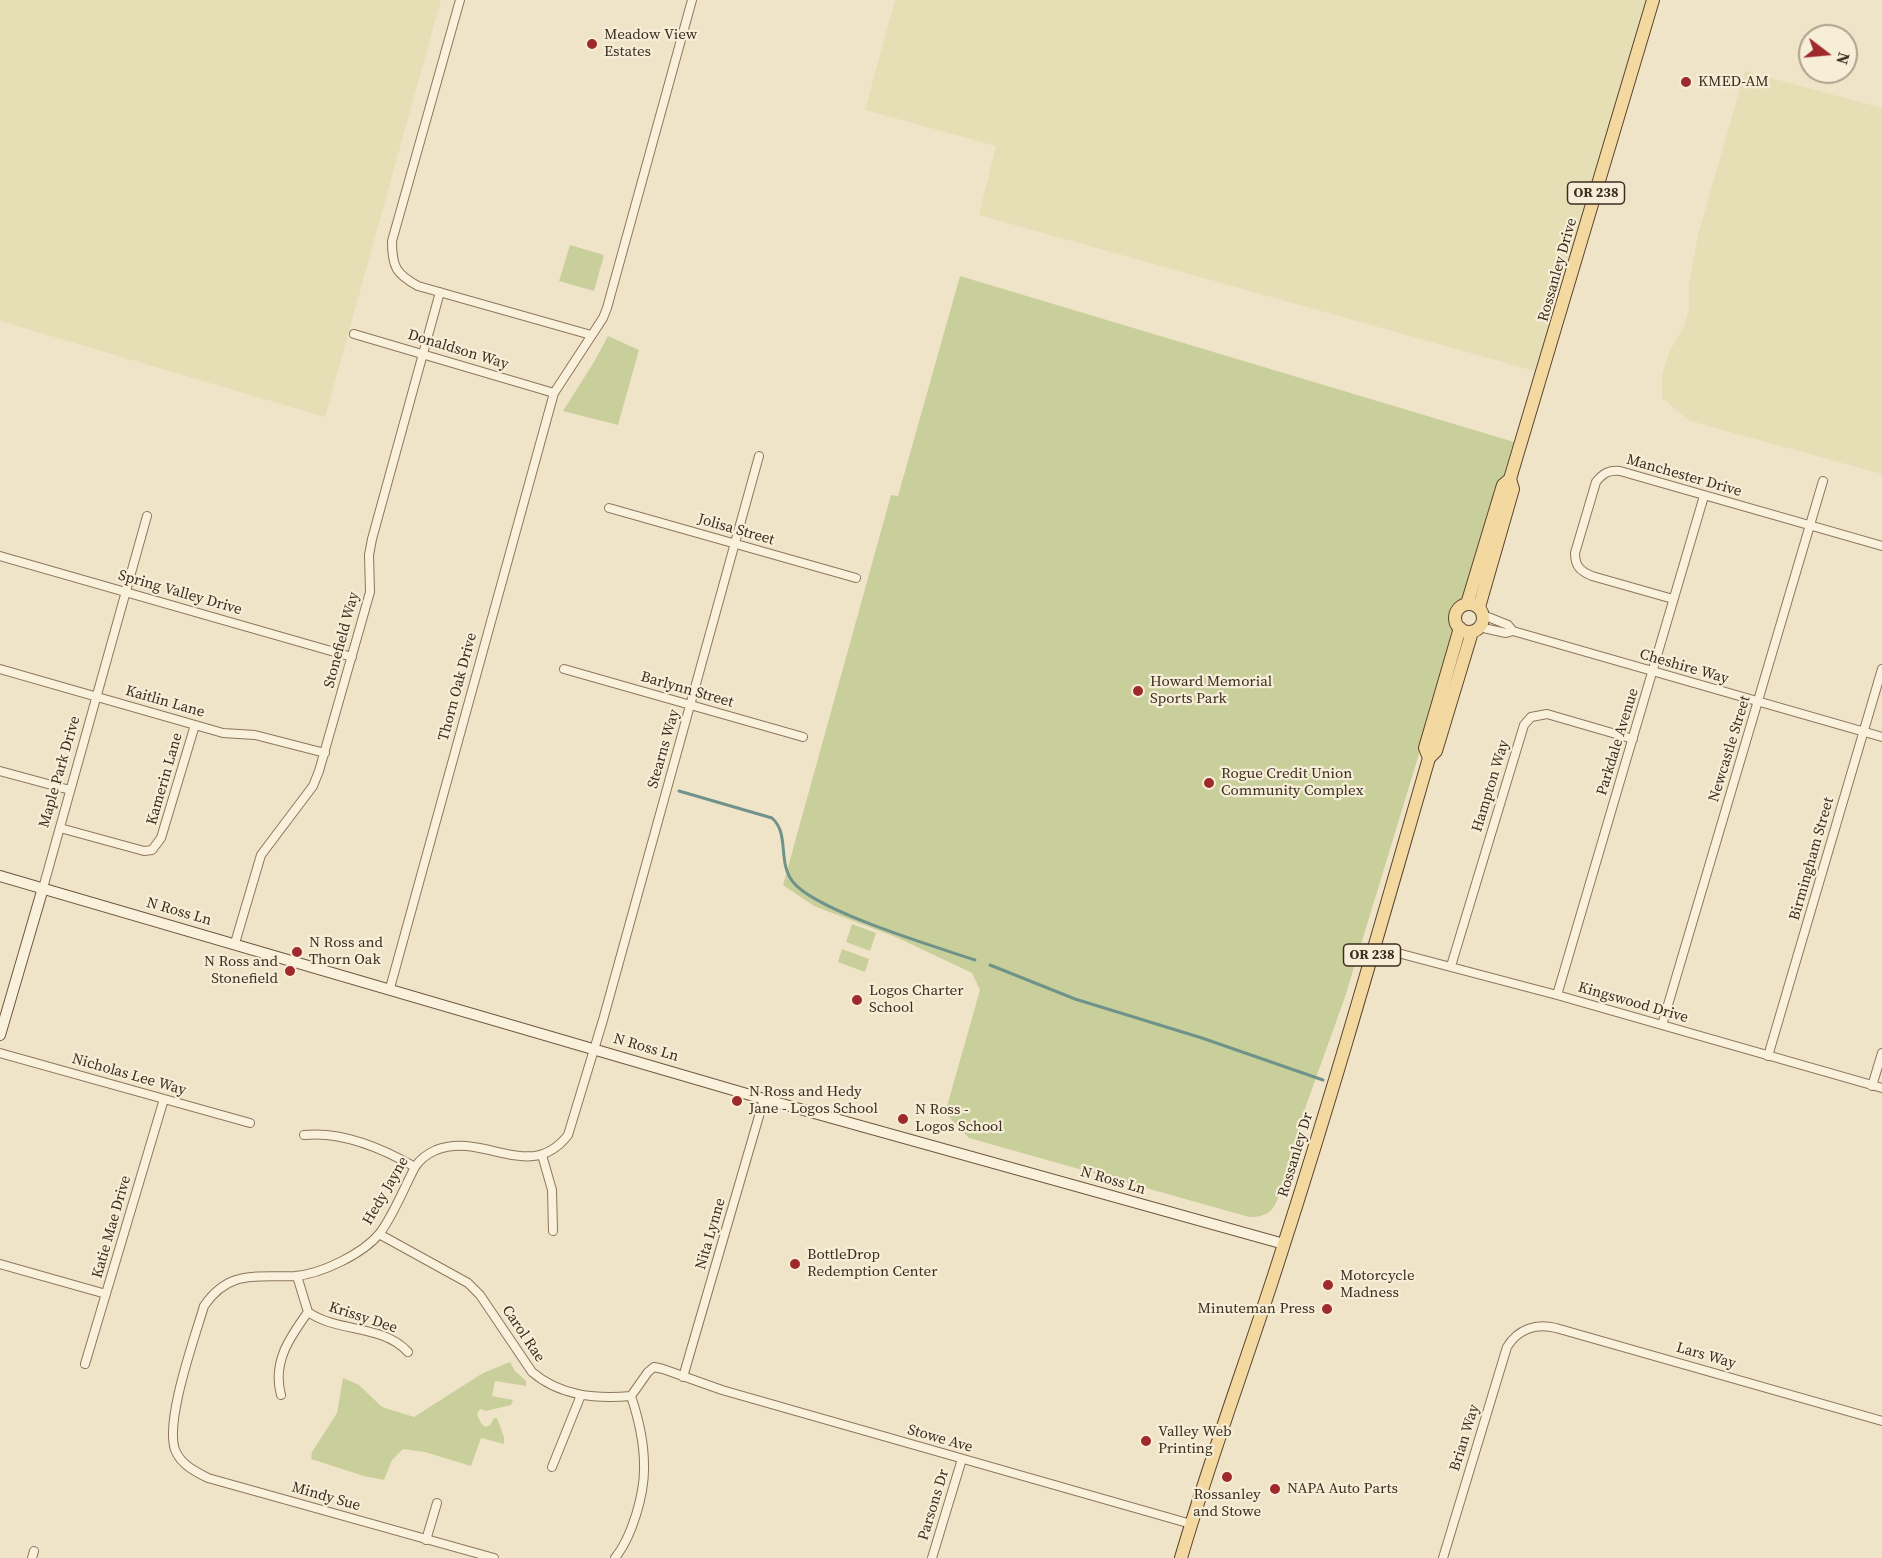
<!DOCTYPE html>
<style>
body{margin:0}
#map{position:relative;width:1882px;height:1558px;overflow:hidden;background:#f0e4c8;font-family:"Source Serif 4",serif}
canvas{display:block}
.north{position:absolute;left:1798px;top:24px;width:60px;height:60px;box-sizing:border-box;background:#f7eed8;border:2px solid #ada18e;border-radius:50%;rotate:106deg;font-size:16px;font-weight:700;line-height:24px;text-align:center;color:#3d2e20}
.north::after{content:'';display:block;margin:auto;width:21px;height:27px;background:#9e2a2b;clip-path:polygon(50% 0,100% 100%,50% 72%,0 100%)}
</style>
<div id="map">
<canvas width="1882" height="1558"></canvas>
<div class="north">N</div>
</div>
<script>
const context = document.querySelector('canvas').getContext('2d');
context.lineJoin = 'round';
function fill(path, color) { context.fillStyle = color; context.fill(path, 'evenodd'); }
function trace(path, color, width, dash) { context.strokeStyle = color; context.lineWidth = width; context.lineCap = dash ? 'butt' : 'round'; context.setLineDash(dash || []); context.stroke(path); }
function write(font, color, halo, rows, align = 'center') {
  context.font = font + ' "Source Serif 4",serif'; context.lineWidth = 4.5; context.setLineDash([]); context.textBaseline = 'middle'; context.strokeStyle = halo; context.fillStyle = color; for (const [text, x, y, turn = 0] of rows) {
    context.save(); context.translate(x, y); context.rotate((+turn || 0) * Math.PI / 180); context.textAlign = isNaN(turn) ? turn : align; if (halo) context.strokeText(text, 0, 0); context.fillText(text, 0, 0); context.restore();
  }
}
fill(new Path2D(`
 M0,0H441L325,417L0,321Z
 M895,0H1648L1542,373L979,215L996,146L865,110Z
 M1745,71L1882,108V474L1690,421L1662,398V375L1669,352L1684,327L1689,308V284L1698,235Z`), '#e6deb5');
fill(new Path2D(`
 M570,245L604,255L594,291L559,281Z
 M960,276L1514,442L1345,997L1302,1117L1277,1201C1271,1214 1263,1217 1249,1217L969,1138L945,1113L980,990L972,973L898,938L814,906L783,885L891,495L898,496Z
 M608,336L639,350L618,425L563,411L594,362Z
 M852,924L876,933L870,951L846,942Z
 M842,949L869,959L865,972L838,962Z
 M510,1362L515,1371L526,1381V1386L495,1381L492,1396L513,1400L511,1405L486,1411L480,1409L477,1414L481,1423L485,1427L490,1425L494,1418H497L504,1437V1444L481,1438L471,1466L425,1452L403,1449L392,1460L384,1480L364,1476L311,1459L312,1452L337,1413L343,1378L359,1385L382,1407L414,1417L483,1373Z`), '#c9cf9b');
trace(new Path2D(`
 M679,791L772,818C790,834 777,862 793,882C816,911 936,947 975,960
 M990,965L1075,999L1202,1038L1323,1080`), '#6f938a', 3);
const street = new Path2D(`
 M460,0L392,241C392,267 396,274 418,286L591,335
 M354,334L554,393
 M609,508L856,578
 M0,556L352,657
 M1673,599L1592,576C1580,571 1575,566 1575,553L1596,482C1603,473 1609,470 1620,471L1882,546
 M1483,615L1508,625L1513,631L1882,737
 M1479,627L1506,633L1513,631
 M0,669L223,733L255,735L325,753
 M564,669L803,737
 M0,771L70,790
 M60,828L144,851L152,850L161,838L195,725
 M43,888L147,516
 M235,943L261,855L313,786L319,771L370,592L369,555L372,539L440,292
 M1375,947L1557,995L1882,1088
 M1451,966L1524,725L1531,717L1547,714L1633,739
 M390,988L554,393L603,318L607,308L692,0
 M1557,995L1704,496
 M1662,1025L1823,481
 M0,1053L250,1123
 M1768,1056L1882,669
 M1872,1086L1882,1053
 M304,1135C342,1131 382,1148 415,1167
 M542,1155L552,1190L553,1231
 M379,1234L468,1283L480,1295L532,1372C560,1396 595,1399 631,1396L648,1372L654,1367L663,1369L722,1390L1191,1524
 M0,1264L106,1294
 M308,1312C338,1333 382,1324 408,1352
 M85,1364L164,1099
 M683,1377L764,1099
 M281,1395C272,1362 290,1337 308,1312L297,1276
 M552,1467L581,1395
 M426,1540L437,1503
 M32,1558L34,1551
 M494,1558L208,1478C196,1472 182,1465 176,1452C163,1425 195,1337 204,1306C229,1269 256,1278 295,1276C321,1274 363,1254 380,1233C394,1214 404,1188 415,1167C420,1159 427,1154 436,1150C484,1131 530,1184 568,1135L603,1020L759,456
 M615,1558C632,1537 645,1493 644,1465C644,1443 638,1417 631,1396
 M932,1558L962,1459
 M1443,1558L1507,1347C1518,1329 1536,1323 1556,1328L1882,1421`);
const secondary = new Path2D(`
 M0,876L764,1099L1284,1244
 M0,1035L43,888`);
const primary = new Path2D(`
 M1467,604L1503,485L1510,479
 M1455 618a14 14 0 1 1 28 0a14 14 0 1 1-28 0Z
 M1479,607L1513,489L1510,479L1653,0
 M1429,758L1425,748L1460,628
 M1429,758L1436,751L1472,632
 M1181,1558C1212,1452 1251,1349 1284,1244C1336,1083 1382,920 1429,758`);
trace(street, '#8d765c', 10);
trace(secondary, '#6f573f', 12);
trace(primary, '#5b4430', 14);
trace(street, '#faf1dc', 8);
trace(secondary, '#faf1dc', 10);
trace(primary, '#f3d9a0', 12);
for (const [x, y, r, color] of [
 [592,44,6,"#9e2a2b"],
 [1686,82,6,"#9e2a2b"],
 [1138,691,6,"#9e2a2b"],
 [1209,783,6,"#9e2a2b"],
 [297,952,6,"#9e2a2b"],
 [290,971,6,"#9e2a2b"],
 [857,1000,6,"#9e2a2b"],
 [737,1101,6,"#9e2a2b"],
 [903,1119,6,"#9e2a2b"],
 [795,1264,6,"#9e2a2b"],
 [1328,1285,6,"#9e2a2b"],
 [1327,1309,6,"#9e2a2b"],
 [1146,1441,6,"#9e2a2b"],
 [1227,1477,6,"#9e2a2b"],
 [1275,1489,6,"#9e2a2b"]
]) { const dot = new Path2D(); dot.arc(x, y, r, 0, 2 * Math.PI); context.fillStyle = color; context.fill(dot); trace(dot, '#f7eed8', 2); }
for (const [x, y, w] of [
 [1596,193,57],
 [1372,955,57]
]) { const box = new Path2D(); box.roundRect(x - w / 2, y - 11, w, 22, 4.5); context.fillStyle = '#f7eed8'; context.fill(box); trace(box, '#3d2e20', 1.5); }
write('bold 14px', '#3d2e20', null, [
 ["OR 238",1596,193],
 ["OR 238",1372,955]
]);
write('15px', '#3d2e20', '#f7eed8', [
 ["Meadow View",604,35],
 ["Estates",604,52],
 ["KMED-AM",1698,82],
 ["Howard Memorial",1150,682],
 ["Sports Park",1150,699],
 ["Rogue Credit Union",1221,774],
 ["Community Complex",1221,791],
 ["N Ross and",309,943],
 ["Thorn Oak",309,960],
 ["N Ross and",278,962,"right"],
 ["Stonefield",278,979,"right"],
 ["Logos Charter",869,991],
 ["School",869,1008],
 ["N Ross and Hedy",749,1092],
 ["Jane - Logos School",749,1109],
 ["N Ross -",915,1110],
 ["Logos School",915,1127],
 ["BottleDrop",807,1255],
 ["Redemption Center",807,1272],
 ["Motorcycle",1340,1276],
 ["Madness",1340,1293],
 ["Minuteman Press",1315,1309,"right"],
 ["Valley Web",1158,1432],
 ["Printing",1158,1449],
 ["NAPA Auto Parts",1287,1489],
 ["Rossanley",1227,1495,"center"],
 ["and Stowe",1227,1512,"center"]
], 'left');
write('15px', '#3d2e20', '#f7eed8', [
 ["Rossanley Drive",1558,270,-74],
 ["Donaldson Way",458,350,17],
 ["Manchester Drive",1684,476,16],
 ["Jolisa Street",736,530,16],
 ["Spring Valley Drive",180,593,16],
 ["Stonefield Way",342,640,-75],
 ["Cheshire Way",1684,667,16],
 ["Thorn Oak Drive",458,687,-75],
 ["Barlynn Street",687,690,16],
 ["Kaitlin Lane",165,702,16],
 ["Parkdale Avenue",1618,742,-73],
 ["Stearns Way",664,749,-74],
 ["Newcastle Street",1730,749,-73],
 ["Maple Park Drive",60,772,-74],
 ["Kamerin Lane",165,779,-74],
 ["Hampton Way",1491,786,-73],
 ["Birmingham Street",1812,859,-74],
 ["N Ross Ln",179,912,16],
 ["Kingswood Drive",1633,1003,16],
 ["N Ross Ln",646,1048,16],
 ["Nicholas Lee Way",129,1075,16],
 ["Rossanley Dr",1296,1155,-73],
 ["N Ross Ln",1113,1181,16],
 ["Hedy Jayne",386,1191,-60],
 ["Katie Mae Drive",112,1227,-74],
 ["Nita Lynne",711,1234,-74],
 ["Krissy Dee",363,1318,18],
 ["Carol Rae",523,1334,56],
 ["Lars Way",1706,1356,16],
 ["Brian Way",1465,1438,-73],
 ["Stowe Ave",940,1439,16],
 ["Mindy Sue",326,1497,16],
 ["Parsons Dr",934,1505,-73]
]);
</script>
